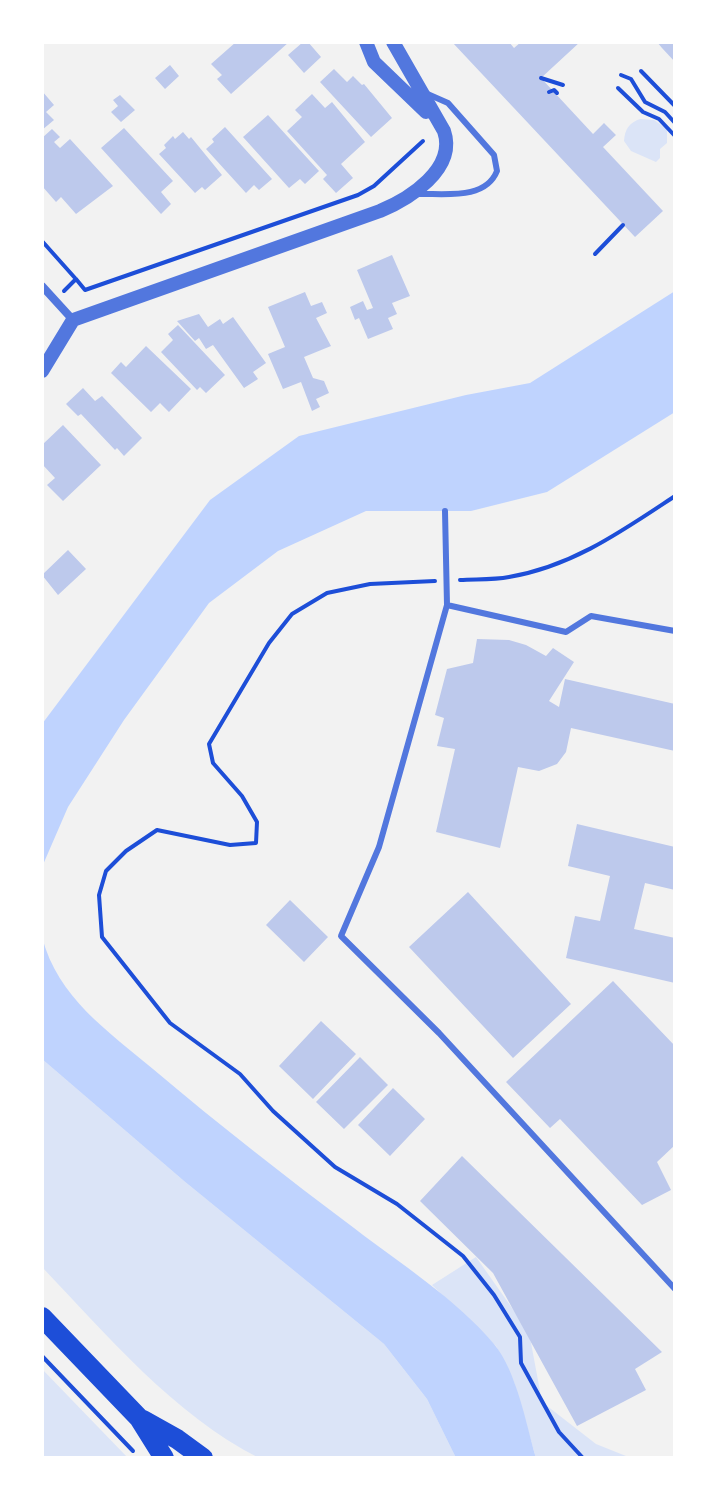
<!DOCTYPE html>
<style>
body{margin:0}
#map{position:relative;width:717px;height:1500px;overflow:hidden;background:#f2f2f2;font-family:"IBM Plex Sans",sans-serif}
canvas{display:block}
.frame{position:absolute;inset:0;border:44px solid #fff;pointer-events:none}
</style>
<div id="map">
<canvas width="717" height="1500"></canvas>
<div class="frame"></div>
</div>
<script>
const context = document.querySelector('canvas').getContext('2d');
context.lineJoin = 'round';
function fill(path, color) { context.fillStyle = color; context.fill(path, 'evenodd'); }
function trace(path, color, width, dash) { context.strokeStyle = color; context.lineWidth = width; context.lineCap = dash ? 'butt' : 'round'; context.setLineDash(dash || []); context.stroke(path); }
fill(new Path2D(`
 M640,119L654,120L667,129V143L660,149V158L656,162L631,151L624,141C625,129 629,123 640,119Z
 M42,1059L184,1181L384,1344L427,1399L456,1458H259C174,1415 107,1335 42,1267Z
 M476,1257L529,1332L542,1402L596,1444L631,1458H536L514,1382L496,1346L432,1285Z
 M42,1369L128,1458H42Z`), '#dbe4f7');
fill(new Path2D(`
 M675,291V412L547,492L471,511H366L278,551L209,603L124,720L68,807L42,867V724L210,500L299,436L466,395L530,383Z
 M42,937C58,998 108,1031 153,1069C218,1124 286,1177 354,1228C402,1265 455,1298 494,1344C517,1372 526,1424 536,1458H456L427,1399L384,1344L184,1181L42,1059Z`), '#bfd3fe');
fill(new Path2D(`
 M236,42H289L231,94L217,79L222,75L211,64Z
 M303,42H308L321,57L304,73L288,55Z
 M452,42H509L514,48L521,42H580L541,78L593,134L604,123L616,135L603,147L663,211L635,237Z
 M657,42H675V62L662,48Z
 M170,65L179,76L165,89L155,78Z
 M334,69L347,82L353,76L362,85L364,84L392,118L371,137L320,82Z
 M42,91L54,105L46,112L54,120L42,130Z
 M312,94L325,108L332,102L365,142L341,164L353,178L336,193L323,179L327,175L287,131L302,117L295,110Z
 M120,95L135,110L121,122L111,112L118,106L113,100Z
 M268,115L319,171L305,184L300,179L289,188L243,137Z
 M225,127L272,179L259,190L254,185L246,193L206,149L214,142L212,139Z
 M124,128L173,181L161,192L171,204L161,214L101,148Z
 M52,129L60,137L54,142L60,148L70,139L113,186L76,214L61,197L56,202L42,186V138Z
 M183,132L189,139L191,137L222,175L205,190L202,187L195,193L159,154L166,148L164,145L173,136L175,139Z
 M392,255L410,296L392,303L397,314L388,318L393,329L368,339L359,318L355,320L350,307L363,301L367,310L373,308L357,270Z
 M305,292L311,306L322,302L327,313L316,318L331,346L304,357L313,378L324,381L329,393L316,399L320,407L312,411L301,382L283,389L268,354L285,347L268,307Z
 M199,314L208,327L220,319L223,324L233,317L266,363L253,372L258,379L244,388L213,345L206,349L199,338L195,341L177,321Z
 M178,325L225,375L206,393L200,387L197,390L161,352L173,340L168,334Z
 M146,346L191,389L169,412L160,403L151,412L111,373L121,362L126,367Z
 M83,388L95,401L102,396L142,438L124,456L117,448L115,450L81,414L78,416L66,404Z
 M63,425L101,465L63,501L47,485L55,478L42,464V445Z
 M68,550L86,569L58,595L42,575Z
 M477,639L509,640L526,645L546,656L553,648L574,662L549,701L559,707L565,679L675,704V751L571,728L566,752L557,764L539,771L518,767L500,848L436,832L455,749L437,746L444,718L435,715L447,669L473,663Z
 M577,824L675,847V890L645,883L634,929L675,938V983L566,958L575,916L600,921L610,876L568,866Z
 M468,892L571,1004L513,1058L409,947Z
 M290,900L328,937L304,962L266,925Z
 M613,981L675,1046V1145L657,1162L671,1190L642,1205L560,1119L550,1128L506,1082Z
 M321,1021L356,1054L313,1099L279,1066Z
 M360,1057L388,1085L344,1129L316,1102Z
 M393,1088L425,1119L390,1156L358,1125Z
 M462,1156L662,1352L635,1369L646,1390L577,1426L493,1273L420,1201Z`), '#bdc9ec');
trace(new Path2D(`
 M641,71L675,106
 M621,75L631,79L645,102L665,112L675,123
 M541,78L563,85
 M618,88L643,112L659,119L675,136
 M549,92L554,90L557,93
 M42,241L75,278
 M595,254L623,225
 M64,291L76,279L85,290L358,195L374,186L423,141
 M42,325V328
 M460,580C476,579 493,580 509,577C573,566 622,531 675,496
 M435,581L370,584L327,593L292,614L269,643L209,744L213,763L242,796L257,822L256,843L230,845L157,830L126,851L106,871L99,895L102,937L170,1023L240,1074L273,1111L335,1167L397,1204L463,1256L494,1295L520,1337L521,1363L559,1432L583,1458
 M42,1356L133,1451`), '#1d4ed8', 4);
trace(new Path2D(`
 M416,194C443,193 485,201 497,171L494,155L448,103L423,92
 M445,511L447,605
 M675,631L591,616L566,632L447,605L379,847L341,936L439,1033L675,1289`), '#5277de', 6);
trace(new Path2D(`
 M42,286L73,320`), '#5277de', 8);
trace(new Path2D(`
 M366,42L374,62L426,112
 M42,371L73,320L380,211C409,199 457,169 444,131L393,42`), '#5277de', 14);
trace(new Path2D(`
 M42,1317L139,1418L164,1458
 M143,1420L177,1439L203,1458`), '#1d4ed8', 20);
</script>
